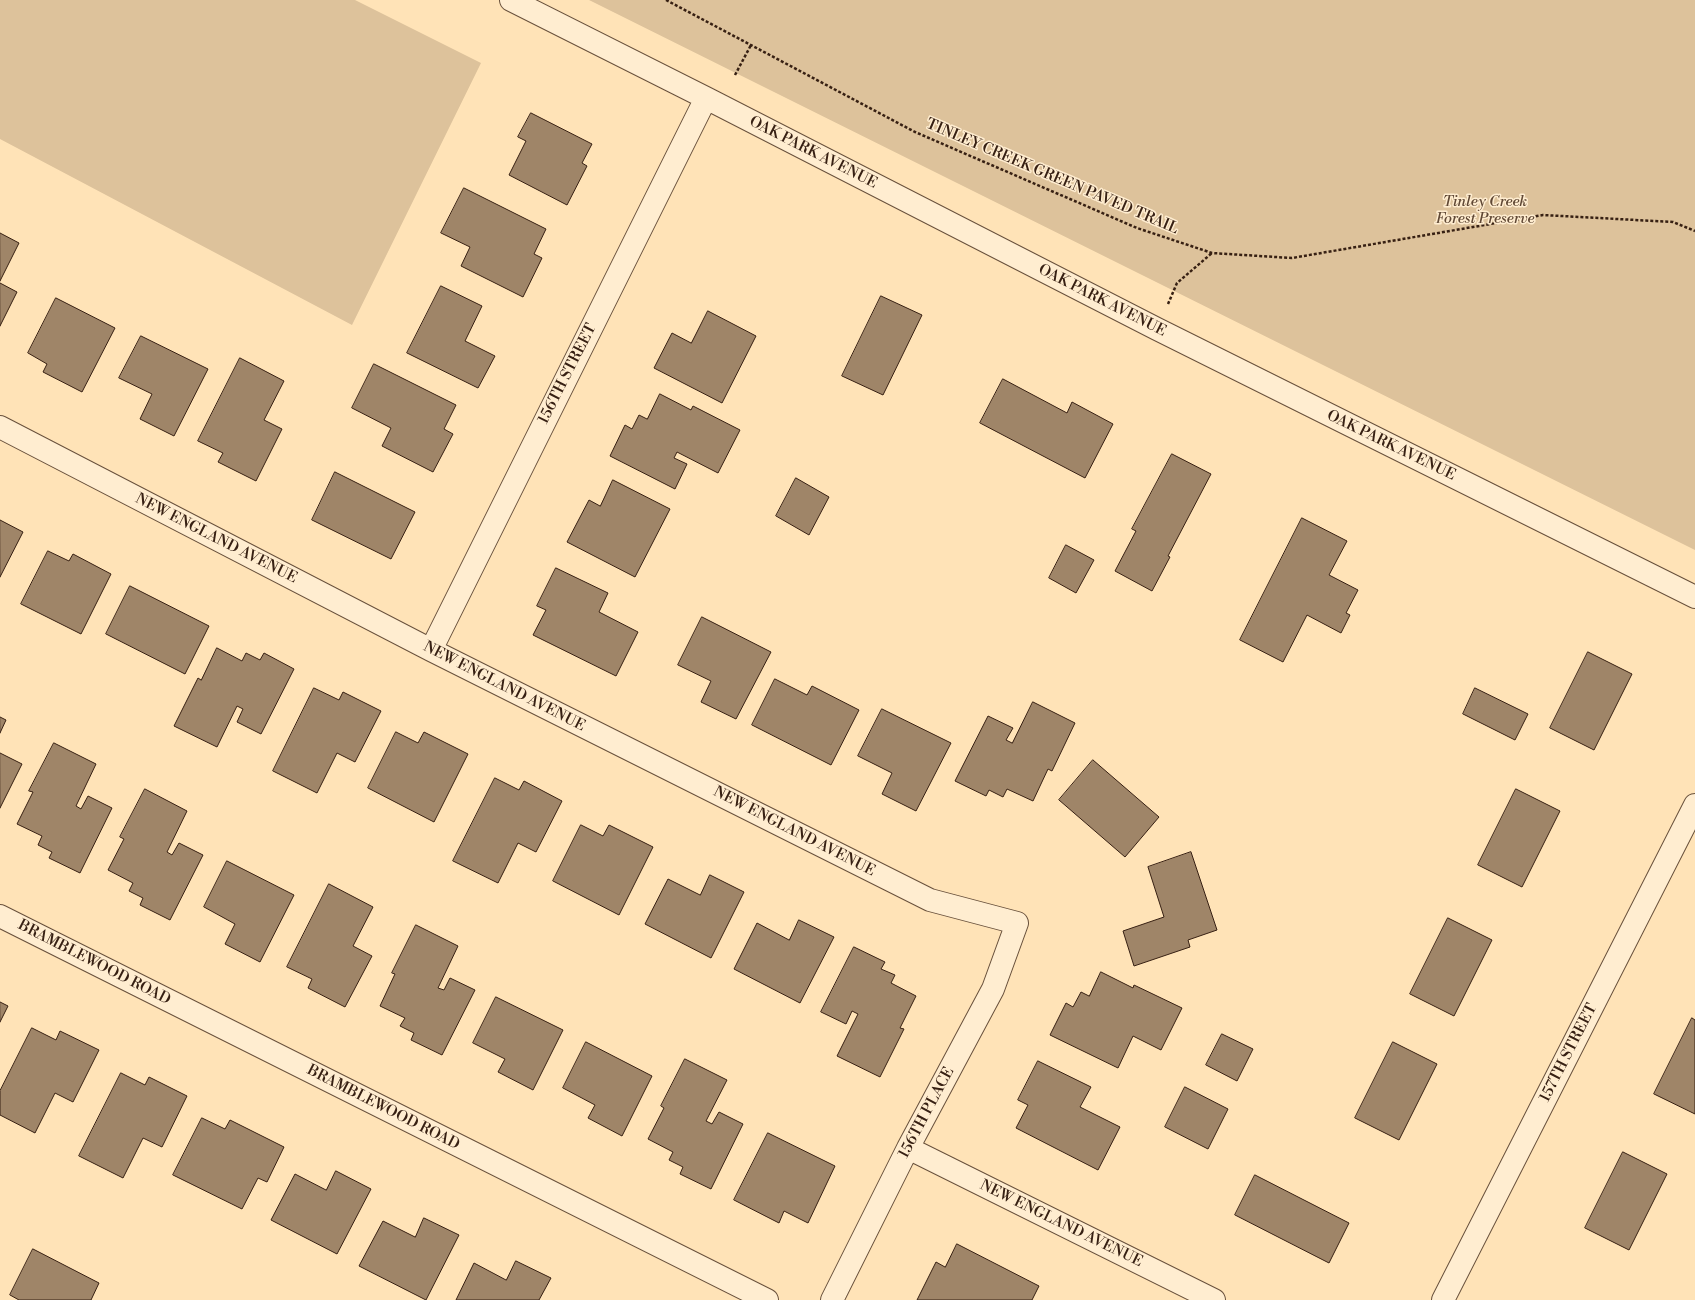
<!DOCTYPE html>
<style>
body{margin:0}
canvas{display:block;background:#ffe3b7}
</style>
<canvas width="1695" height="1300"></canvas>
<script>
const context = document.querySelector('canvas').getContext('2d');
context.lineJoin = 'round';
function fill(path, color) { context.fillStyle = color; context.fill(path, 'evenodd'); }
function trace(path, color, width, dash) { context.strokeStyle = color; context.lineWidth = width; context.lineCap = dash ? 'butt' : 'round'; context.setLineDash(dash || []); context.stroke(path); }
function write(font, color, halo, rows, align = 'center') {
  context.font = font + ' "Libre Bodoni",serif'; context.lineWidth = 3; context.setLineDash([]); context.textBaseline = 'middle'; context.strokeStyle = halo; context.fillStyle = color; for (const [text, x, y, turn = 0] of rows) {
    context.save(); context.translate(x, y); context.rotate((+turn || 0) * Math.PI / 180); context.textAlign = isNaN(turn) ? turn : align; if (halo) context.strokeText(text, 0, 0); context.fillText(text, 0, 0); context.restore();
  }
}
fill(new Path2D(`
 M0,0H355L481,63L352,325L0,139Z
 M589,0H1695V550Z`), '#ddc29b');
const building = new Path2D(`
 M531,113L592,144L582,163L587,166L567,205L509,175L526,141L518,137Z
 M464,188L546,229L534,254L542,258L523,297L461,266L470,247L441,233Z
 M0,233L19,243L0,281Z
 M0,283L17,292L0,326Z
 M441,286L482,306L465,341L495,356L478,388L407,353Z
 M881,296L922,315L883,395L842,376Z
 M56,298L115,328L82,392L43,372L47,364L28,353Z
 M708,311L756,336L722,403L654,368L672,333L691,343Z
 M141,336L208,369L174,436L140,419L152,394L119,378Z
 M240,358L284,381L264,420L282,429L256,481L218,462L223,453L198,441Z
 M374,364L456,405L444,429L453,434L433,472L382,446L391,428L352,408Z
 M1003,379L1067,413L1072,402L1113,424L1085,478L980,423Z
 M660,394L691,410L693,406L740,430L718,473L677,452L674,458L687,464L675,489L610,456L625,425L632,429L639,415L647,419Z
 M1172,454L1211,474L1168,556L1170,557L1152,591L1115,571L1136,531L1132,529Z
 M335,472L415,512L391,559L312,520Z
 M796,478L829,497L809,535L776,516Z
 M613,480L670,509L635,577L567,542L589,500L600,506Z
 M1302,518L1347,541L1329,575L1358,590L1346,613L1350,615L1341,633L1307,615L1283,662L1240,640Z
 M0,520L23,532L0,577Z
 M1066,545L1094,560L1076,593L1049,578Z
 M48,551L69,561L73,554L111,574L81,634L21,604Z
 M556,568L608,593L599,612L638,632L616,676L533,635L546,610L537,606Z
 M130,586L209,626L185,674L106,634Z
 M702,617L771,652L736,719L701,702L711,681L678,665Z
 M217,648L242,661L246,653L260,660L264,653L294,669L261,734L237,722L243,709L237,706L217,747L174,726L198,678L201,680Z
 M1588,652L1632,674L1594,750L1550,728Z
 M775,679L807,695L812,686L859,710L831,765L752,725Z
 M314,688L339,700L343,692L381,711L355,762L337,753L317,793L273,771Z
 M1475,688L1528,714L1515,740L1463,714Z
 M1033,702L1075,723L1052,771L1048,769L1033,801L1007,789L1003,797L989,790L986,796L955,781L988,716L1013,728L1006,740L1012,743Z
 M882,709L951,743L916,811L882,794L892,773L858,756Z
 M0,717L6,720L0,733Z
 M396,732L418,743L424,732L468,754L434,822L368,788Z
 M54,743L96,764L76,806L81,809L88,796L112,808L80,873L49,858L52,852L38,845L42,836L17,824L33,792L29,791Z
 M0,753L22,764L0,808Z
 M1093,760L1159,817L1125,857L1059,800Z
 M495,778L519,790L524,781L562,801L536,852L518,843L498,883L453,861Z
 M145,789L187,811L167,852L172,855L179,843L203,855L170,920L140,905L143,898L129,891L133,883L108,870L124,839L120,837Z
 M1516,789L1560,811L1522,887L1478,865Z
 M581,825L603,836L609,825L653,847L619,915L553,881Z
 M1191,852L1217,930L1188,940L1190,947L1134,966L1123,931L1164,917L1148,867Z
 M227,861L294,895L260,962L225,944L235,924L204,907Z
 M710,875L744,892L711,958L645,924L668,879L700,895Z
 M329,884L373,907L353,946L372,956L345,1007L308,988L312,979L287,967Z
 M1448,918L1492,940L1454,1016L1410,994Z
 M799,920L834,937L800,1003L734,969L757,923L789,940Z
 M416,925L458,946L438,988L444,990L450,978L475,990L442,1055L411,1040L414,1033L400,1026L405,1018L380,1006L395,974L392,973Z
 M854,947L885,962L881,969L895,975L891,983L916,996L900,1028L904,1029L880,1077L837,1056L858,1014L852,1011L846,1024L821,1012Z
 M1101,972L1133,988L1134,985L1182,1008L1161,1050L1133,1036L1118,1068L1050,1035L1066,1003L1073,1007L1081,992L1089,996Z
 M496,997L563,1030L533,1090L498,1072L505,1059L473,1043Z
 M0,1002L8,1006L0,1022Z
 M1692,1018L1695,1020V1114L1654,1094Z
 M32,1028L56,1040L60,1031L99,1050L73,1102L55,1093L35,1133L0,1115V1091Z
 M1222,1034L1253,1049L1237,1081L1206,1065Z
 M586,1042L652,1076L622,1136L588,1118L595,1105L563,1088Z
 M1393,1042L1437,1064L1399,1140L1355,1118Z
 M685,1059L727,1080L706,1121L712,1124L719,1112L743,1124L711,1189L680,1174L683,1167L669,1160L673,1152L648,1139L664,1108L661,1106Z
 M1038,1061L1091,1087L1080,1107L1120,1127L1098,1170L1016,1128L1028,1105L1018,1100Z
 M121,1073L145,1085L149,1077L187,1096L162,1147L143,1138L123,1178L79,1156Z
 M1185,1087L1228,1109L1208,1149L1165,1127Z
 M202,1118L225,1129L230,1120L284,1147L267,1182L258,1178L242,1209L173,1175Z
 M768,1133L835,1166L808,1223L784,1211L779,1223L734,1200Z
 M1623,1152L1667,1174L1629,1250L1585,1228Z
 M336,1171L371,1189L337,1254L271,1220L295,1174L326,1190Z
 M1255,1175L1349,1223L1329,1263L1235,1215Z
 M424,1218L459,1235L426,1300L359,1266L383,1221L415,1237Z
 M957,1244L1039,1286L1032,1300H917L936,1262L945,1267Z
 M33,1249L99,1283L91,1300H19L10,1295Z
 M516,1261L551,1278L539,1300H456L474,1263L506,1280Z`);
fill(building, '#9f8568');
trace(building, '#372013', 1);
const minor = new Path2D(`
 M511,0L706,98L1157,329L1695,597
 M0,427L431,650L930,900L1017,923L993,989L908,1148L832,1300
 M431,650L706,98
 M0,916L767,1300
 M908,1148L1214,1300
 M1443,1300L1695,805`);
trace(minor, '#69513c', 24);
trace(new Path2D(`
 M666,0L915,132L1137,228L1212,253L1292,258L1543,215L1673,222L1695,231
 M735,75L751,45
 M1168,304L1177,283L1212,253`), '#372013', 2.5, [3, 2]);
trace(minor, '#ffedd0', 22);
write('15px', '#372013', '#ffedd0', [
 ["OAK PARK AVENUE",813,153,27],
 ["TINLEY CREEK GREEN PAVED TRAIL",1052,177,23],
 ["OAK PARK AVENUE",1102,301,27],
 ["156TH STREET",568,374,-63],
 ["OAK PARK AVENUE",1391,446,26],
 ["NEW ENGLAND AVENUE",216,539,27],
 ["NEW ENGLAND AVENUE",504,687,27],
 ["NEW ENGLAND AVENUE",794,832,27],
 ["BRAMBLEWOOD ROAD",94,963,27],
 ["157TH STREET",1569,1053,-63],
 ["BRAMBLEWOOD ROAD",383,1108,27],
 ["156TH PLACE",927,1113,-62],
 ["NEW ENGLAND AVENUE",1061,1224,26]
]);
write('italic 15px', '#604835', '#ffedd0', [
 ["Tinley Creek",1485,202],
 ["Forest Preserve",1485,219]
]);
</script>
